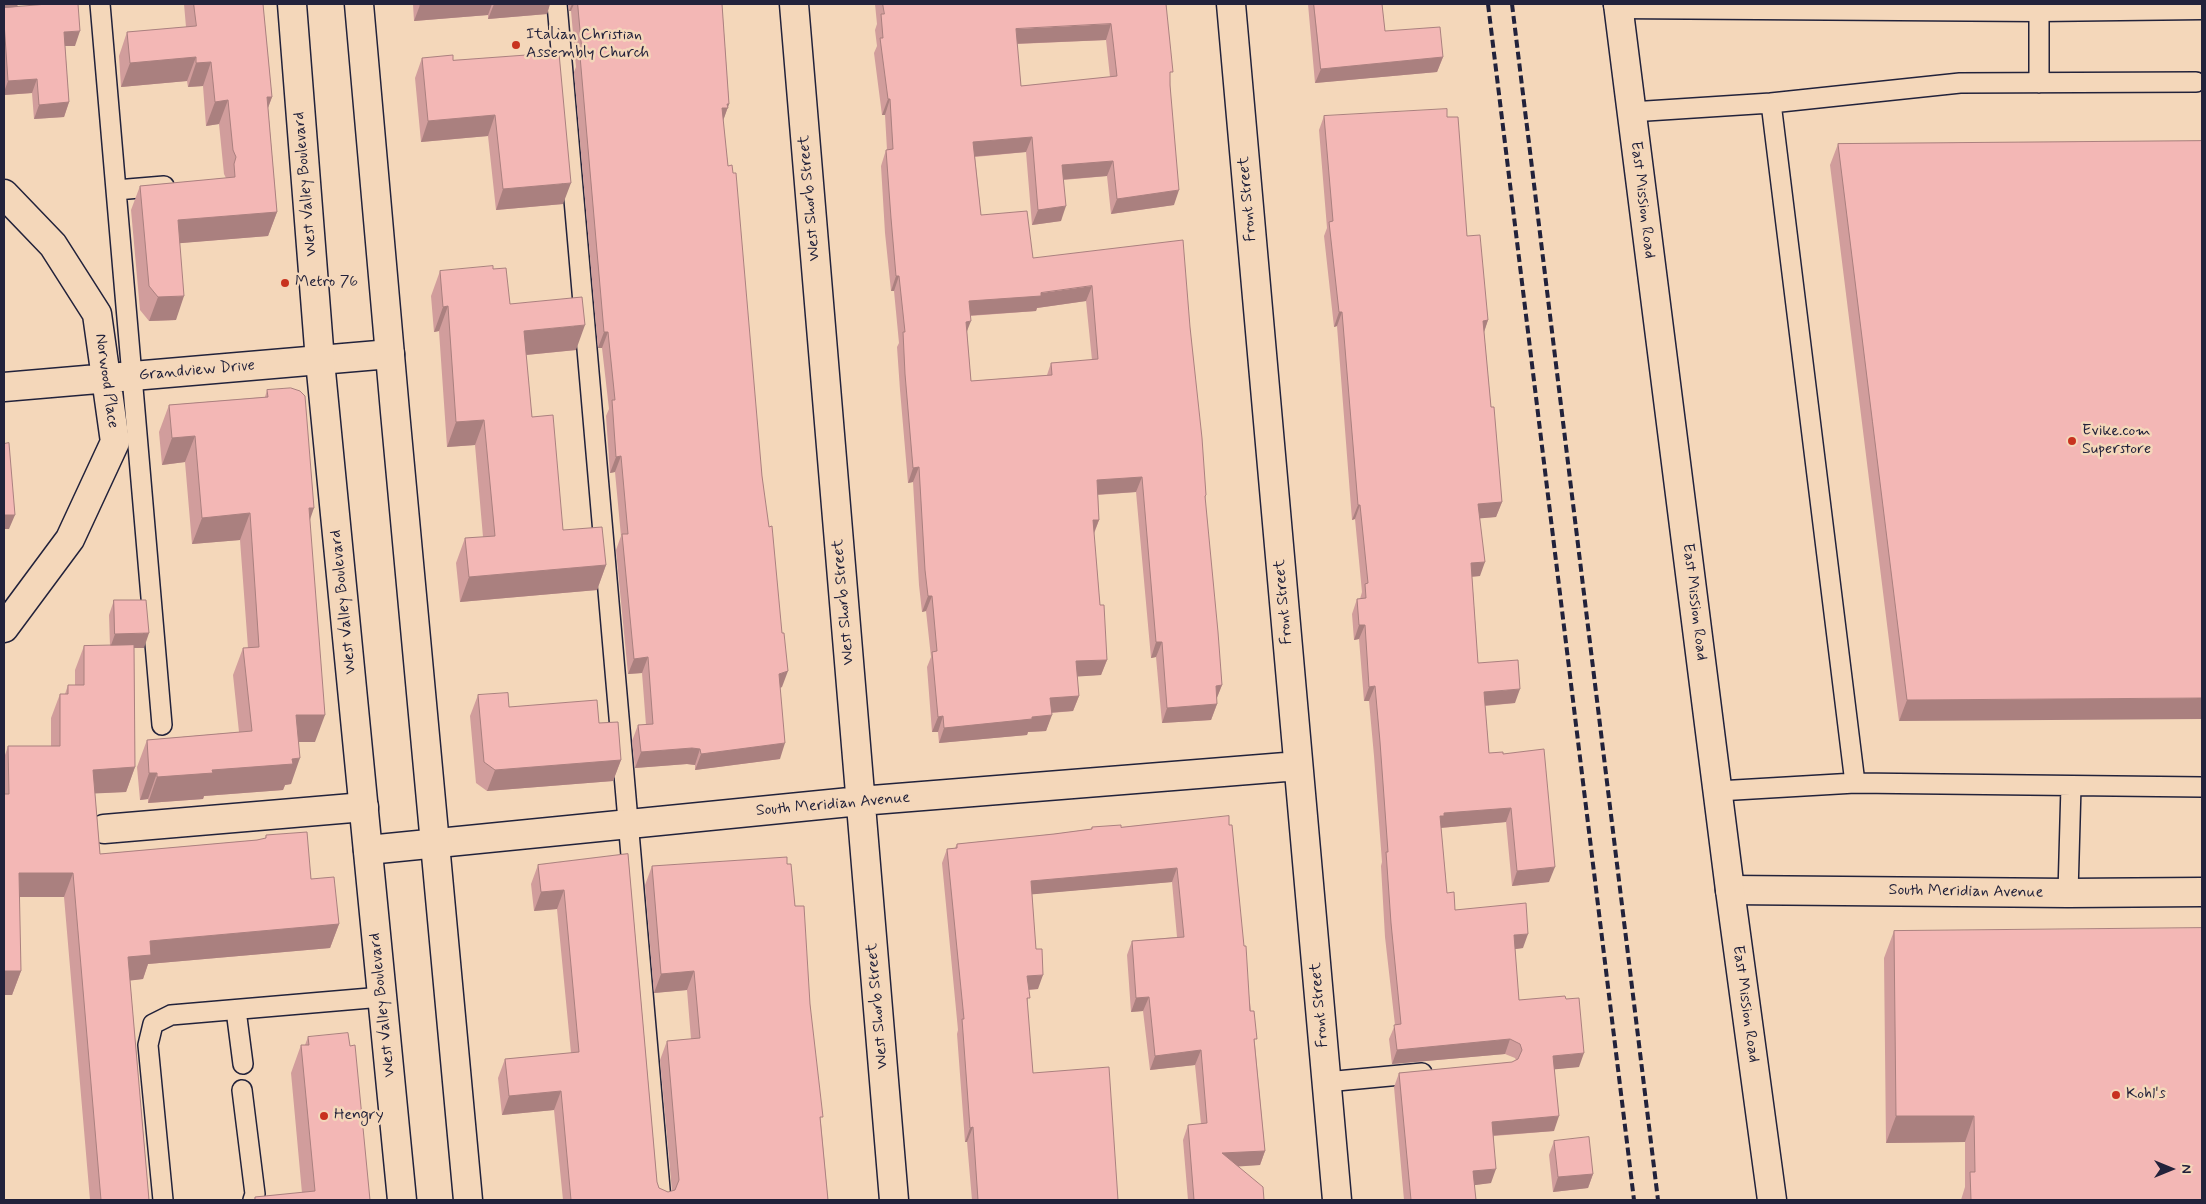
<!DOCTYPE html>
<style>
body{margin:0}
#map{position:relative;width:2206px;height:1204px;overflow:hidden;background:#f4d7ba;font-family:Mynerve,sans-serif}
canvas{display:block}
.frame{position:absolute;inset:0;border:5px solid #22223b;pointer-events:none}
.north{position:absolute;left:2146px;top:1144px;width:50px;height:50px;-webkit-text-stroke:4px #f4d7ba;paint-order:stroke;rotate:90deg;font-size:14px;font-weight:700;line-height:20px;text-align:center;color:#22223b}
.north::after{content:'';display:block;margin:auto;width:18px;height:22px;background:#22223b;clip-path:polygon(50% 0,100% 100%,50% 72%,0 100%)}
</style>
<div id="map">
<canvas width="2206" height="1204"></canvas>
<div class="frame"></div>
<div class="north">N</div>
</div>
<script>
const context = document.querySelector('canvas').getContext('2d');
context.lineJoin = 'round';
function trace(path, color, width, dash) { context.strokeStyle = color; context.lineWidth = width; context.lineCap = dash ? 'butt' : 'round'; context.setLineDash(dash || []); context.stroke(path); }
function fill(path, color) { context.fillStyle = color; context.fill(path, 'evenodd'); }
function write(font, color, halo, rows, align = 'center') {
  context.font = font + ' Mynerve,sans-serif'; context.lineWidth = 5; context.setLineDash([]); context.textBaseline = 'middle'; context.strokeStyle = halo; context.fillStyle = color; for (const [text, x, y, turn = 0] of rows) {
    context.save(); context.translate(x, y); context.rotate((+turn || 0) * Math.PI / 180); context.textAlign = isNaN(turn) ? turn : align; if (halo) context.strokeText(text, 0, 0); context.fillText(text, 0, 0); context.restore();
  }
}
const service = new Path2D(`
 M100,4L162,725
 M557,4L661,1200
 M2039,7V83
 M1771,103L1960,83L2196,82
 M1631,112L1771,103L1855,783L1718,791
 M116,190L164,186
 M1855,783L2202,787
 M2068,893L2071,786
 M236,1010L243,1064
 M1326,1082L1422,1073
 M242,1090L255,1194L253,1200
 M163,1200L148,1045L153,1024L171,1015L382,997`);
const minor = new Path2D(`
 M794,4L894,1200
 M1231,4L1337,1200
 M1618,4L2039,7L2202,5
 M4,194L53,245L97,314L115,442L70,539L4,628
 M4,387L390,354
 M104,829L364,807
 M368,850L860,801L1298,766
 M1730,890L2068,893L2202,892`);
const secondary = new Path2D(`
 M1618,4L1730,890L1772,1200`);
const primary = new Path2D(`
 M292,4L320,361L402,1200
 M359,4L395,412L468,1200`);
trace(service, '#22223b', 22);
trace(minor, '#22223b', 31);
trace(secondary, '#22223b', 31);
trace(primary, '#22223b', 31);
trace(service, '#f4d7ba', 19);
trace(minor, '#f4d7ba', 28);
trace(secondary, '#f4d7ba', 28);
trace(primary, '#f4d7ba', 28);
trace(new Path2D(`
 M1488,4L1634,1200
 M1512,4L1658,1200`), '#22223b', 4, [8, 4]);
fill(new Path2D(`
 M4,4H18L17,6L75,46H65L69,102L64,117L34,119L32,93L4,95Z
 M184,4H263L272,97L268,108L277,212L268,236L180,243L176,320L149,321L140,310L131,210L140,186L226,178L224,174L219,124L206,126L203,86L188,87L187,81L121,87L119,56L127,32L186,27Z
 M413,4H550L547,14L488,19V15L414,21Z
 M568,4H722L729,104L723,120L762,476L782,687L780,688V759L695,770V765L687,764L635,768L632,741L638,725H646L642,673L628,674L616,550L621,536L615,472L610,473L606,416L609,409L602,348H598L574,72L576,67L571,11H569Z
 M875,4H1166L1170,78L1174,205L1111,214L1107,176L1064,180L1061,221L1032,225L1026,152L975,157L981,215L1033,258L1190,327L1206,495L1205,499L1222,685L1216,700L1217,704L1211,720L1162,723L1156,657L1151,658L1136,492L1098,495L1099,520L1094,534L1100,605L1107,660L1101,675L1077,676L1079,696L1073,711L1052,713L1046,731L1028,732L1027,735L939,743L938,732H932L927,667L931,657L926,611L922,612L919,585L913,482L908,483L900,390L897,347L899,343L894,291H891L885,233L881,166L886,150H887L885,115H882L874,53L877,46L875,30L877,24ZM1106,40L1110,77L1021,86L1017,44ZM1086,301L1092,360L1051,363L1047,375L971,381L967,332L970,316L1036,311L1037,308Z
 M1308,4H1382L1385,31L1443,57L1437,72L1315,83Z
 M422,58L453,60L563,204L496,210L488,136L421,142L415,78Z
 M1324,116L1447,117L1467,236L1488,320L1484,332L1491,407L1502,502L1496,517L1480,518V576L1472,577L1478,663L1515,703L1485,706L1489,753L1503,754L1549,882L1512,886L1506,822L1441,828L1447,893L1455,910L1523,948L1515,949L1519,1000L1579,1067L1555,1069L1554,1131L1494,1136L1491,1183L1474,1185L1476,1200H1404L1394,1087L1399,1073L1512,1062L1516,1060L1515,1058L1505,1054L1392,1064L1389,1039L1395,1025L1385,937L1381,866L1382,862L1374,756L1369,701H1364L1359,639L1354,640L1352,614L1357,599H1360L1362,592L1355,519L1352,520L1337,326L1334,327L1324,236L1327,228L1319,130Z
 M2202,141L1899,721L1830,165L1838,144Z
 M493,269L510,304L576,350L526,355L532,417L563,530L606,565L597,590L460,602L456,563L465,538L483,537L475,445L447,447L439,331L434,332L431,296L440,271Z
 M267,390L310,520L315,742H299L291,784L285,785L283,790L204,796L203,799L148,803V799L140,800L137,767L147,740L239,732L233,675L243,648H248L240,540L192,544L185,462L162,465L159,432L169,405L265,397Z
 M114,600L144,648H134L135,767L126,792L95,793L100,854L257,840L265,839L266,835L311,879L339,924L330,948L148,964L143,979L130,980L149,1200H90L64,897H19L21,971L12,995H4V758L8,746H51V718L60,694H65L68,685H75V670L84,646H110L109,615Z
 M478,695L509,707L599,723L621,760L613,781L487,791L476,783L470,716Z
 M1229,825L1255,1045L1265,1151L1260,1165L1238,1166L1264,1200H1188L1183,1140L1188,1125L1201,1124L1195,1065L1150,1070L1143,1011L1131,1012L1127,955L1132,941L1177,937L1172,882L1032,894L1038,989L1029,990L1027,1005L1033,1073L1118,1200H972L967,1142H965L957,1034L958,1030L942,863L947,849L955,848L957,844L1054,834L1091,829L1092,827H1121Z
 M628,854L657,1182L659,1188L668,1192L672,1191L660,1060L667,1041L691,1039L687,990L654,993L645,885L652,866L787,864L795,906L810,1004L828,1200H563L554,1110L502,1115L498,1078L505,1059L571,1053L557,909L534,911L531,884L538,865Z
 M1894,931L2202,1200H1961L1965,1187V1142L1886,1143L1884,958Z
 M308,1037L370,1200H254L255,1197L302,1193L291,1073L301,1045H305Z
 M1554,1141L1593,1174L1588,1188L1553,1192L1549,1155Z`), '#d19d9c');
fill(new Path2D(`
 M4,4H18L15,12H4Z
 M439,4H492L488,15L414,21L420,5Z
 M494,4H550L547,14L488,19Z
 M572,4H574L571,11H569Z
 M1111,24L1106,40L1010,44L1016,29Z
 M80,31L75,46H59L64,32Z
 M196,57L187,81L121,87L130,63Z
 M1443,57L1437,72L1315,83L1321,69Z
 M211,62L203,86L188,87L196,63Z
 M37,79L32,93L4,95V92L8,81Z
 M267,97H272L263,121Z
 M888,99H890L885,115H882Z
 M228,100L219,124L206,126L215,102Z
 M69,102L64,117L34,119L39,105Z
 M727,104H729L722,124V108Z
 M495,115L488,136L421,142L428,121Z
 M1032,137L1026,152L968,157L973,142Z
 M1113,161L1107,176L1057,180L1062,165Z
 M571,183L563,204L496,210L503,189Z
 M1179,190L1174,205L1111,214L1117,199Z
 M1066,206L1061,221L1032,225L1038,210Z
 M277,212L268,236L170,244L178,220Z
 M896,276H899L894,291H891Z
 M1092,286L1086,301L1037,308L1036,311L963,316L969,301L1041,293Z
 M184,296L176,320L149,321L158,297Z
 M448,306L439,331L434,332L443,307Z
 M1339,312H1342L1337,326L1334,327Z
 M1488,320L1483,335V321Z
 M971,321L965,336L966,322Z
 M585,325L576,350L515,356L524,331Z
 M604,332H608L602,348H598Z
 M484,420L475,445L447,447L456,422Z
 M195,436L185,462L162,465L172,438Z
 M621,456L615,472L610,473L616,457Z
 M919,467L913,482L908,483L913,468Z
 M1142,477L1136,492L1091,495L1097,480Z
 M1502,502L1496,517L1473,519L1478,504Z
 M1358,505H1360L1355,519L1352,520Z
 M309,508H314L305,534Z
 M250,513L240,540L192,544L202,518Z
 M4,515H15L9,529H4Z
 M1093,520H1099L1093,535Z
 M1485,562L1480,576L1465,577L1471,563Z
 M606,565L597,590L460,602L469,577Z
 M928,596H932L926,611L922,612Z
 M1359,625H1365L1359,639L1354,640Z
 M149,633L144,648H110L115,634Z
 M1156,642H1162L1156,657L1151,658Z
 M648,657L642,673L628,674L634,659Z
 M1107,660L1101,675L1071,677L1076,661Z
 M788,671L782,687L773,690L779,674Z
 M1222,685L1216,700V686Z
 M1375,686L1369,701H1364L1369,687Z
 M1520,689L1515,703L1479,706L1484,692Z
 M1079,696L1073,711L1045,713L1050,698Z
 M2202,698V719L1899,721L1907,700Z
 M1217,704L1211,720L1162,723L1167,708Z
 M296,715H325L315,742H287Z
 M1052,715L1046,731L1028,732L1027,735L939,743L944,728L1032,717Z
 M943,716L938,732H932L938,717Z
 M785,743L780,759L695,770L701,754Z
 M692,748L700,749L695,765L687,764L635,768L641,752Z
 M300,758L291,784L285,785L283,790L204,796L203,799L148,803L157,777Z
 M621,760L613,781L487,791L495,770Z
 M135,767L126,792L84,794L93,770Z
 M149,773H157L148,799L140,800Z
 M1511,808L1506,822L1439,828L1440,816L1444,813Z
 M1555,867L1549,882L1512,886L1517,871Z
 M1177,868L1172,882L1025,895L1031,881Z
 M19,873H73L64,897H10Z
 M564,890L557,909L534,911L541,892Z
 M339,924L330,948L148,964L143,979L119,982L128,957L150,941Z
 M1528,934L1523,948L1508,950L1514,935Z
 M4,971H21L12,995H4Z
 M694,971L687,990L654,993L661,974Z
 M1043,975L1038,989L1022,990L1027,976Z
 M1149,997L1143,1011L1131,1012L1136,998Z
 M1510,1039L1505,1054L1392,1064L1397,1050Z
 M1201,1050L1195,1065L1150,1070L1155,1056Z
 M1584,1053L1579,1067L1548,1070L1553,1056Z
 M561,1091L554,1110L502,1115L509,1096Z
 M1559,1116L1554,1131L1487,1136L1492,1122Z
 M1896,1116H1974L1965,1142L1886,1143Z
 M973,1127L967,1142H965L970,1128Z
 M1265,1151L1260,1165L1217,1168L1222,1153Z
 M1496,1169L1491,1183L1468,1186L1473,1171Z
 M1593,1174L1588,1188L1553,1192L1558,1177Z`), '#aa807f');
const building = new Path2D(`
 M48,4H78L80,31L64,32L69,102L39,105L37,79L8,81L4,22V8Z
 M194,4H263L272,97H267L277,212L178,220L184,296L158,297L149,286L140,186L235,177L234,164L236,157L233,150L228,100L215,102L211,62L196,63V57L130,63L127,32L196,26Z
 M420,4H439L420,5Z
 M578,4H722L729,104H727L728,108H722L728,166L732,165L733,173H736L762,476L769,527L772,526L782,633H784L788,671L779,674L785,743L701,754L700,749L692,748L641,752L638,725L653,724L648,657L634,659L622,534H628L621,456L616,457L612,400H615L608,332H604L580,56H582Z
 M883,4H1166L1173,72H1170V85L1179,190L1117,199L1113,161L1062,165L1066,206L1038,210L1032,137L973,142L981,215L1027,211L1033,258L1183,240L1190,327L1202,438L1206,495L1205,496L1218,632L1222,685L1216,686L1217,704L1167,708L1162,642H1156L1142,477L1097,480L1099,520H1093L1100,605H1104L1107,660L1076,661L1079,696L1050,698L1052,715L1032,717V719L944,728L943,716L938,717L932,652L937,651L932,596H928L925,570L919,467L913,468L905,374L903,332H905L899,276H896L891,218L886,150L893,149L890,99H888L880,38H883L881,14H884ZM1111,24L1117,76L1021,86L1016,29ZM1092,286L1098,359L1051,363L1052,375L971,381L966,322L971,321L969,301L1041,296V293Z
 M1314,4H1382L1385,31L1440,27L1443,57L1321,69Z
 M559,53L571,183L503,189L495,115L428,121L422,58L453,55V60Z
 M1447,109V117H1458L1467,236L1480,235L1488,320L1483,321L1491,407H1494L1502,502L1478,504L1485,562L1471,563L1478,663L1518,660L1520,689L1484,692L1489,753L1503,752V754L1544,749L1555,867L1517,871L1511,808L1444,813V816H1440L1447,893L1454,892L1455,910L1526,903L1528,934L1514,935L1519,1000L1565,996L1566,999L1579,998L1584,1053L1553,1056L1559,1116L1492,1122L1496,1169L1473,1171L1476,1200H1411L1399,1073L1512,1062L1518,1059L1522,1050L1520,1044L1510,1039L1397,1050L1394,1025L1401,1024L1391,923L1386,852H1388L1380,742L1375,686L1369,687L1365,625H1359L1357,599L1366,598L1365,584L1368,583L1360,505H1358L1342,312H1339L1329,222L1333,221L1324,116Z
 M2202,141V698L1907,700L1838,144Z
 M493,266V269L506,268L510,304L582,297L585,325L524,331L532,417L553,415L563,530L602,527L606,565L469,577L465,538L495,536L484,420L456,422L448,306L443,307L440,271Z
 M291,388L300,391L305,396L314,508H309L325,715H296L300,758L292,759L293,764L212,770L213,773L157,777V773H149L147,740L252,731L243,648L259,647L250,513L202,518L195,436L172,438L169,405L268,397L267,390Z
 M9,443L15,515H4V444Z
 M114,600H146L149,633L115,634Z
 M134,645L135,767L93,770L100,854L257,840L266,838V835L307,832L311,879L334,877L339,924L150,941L151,955L128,957L149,1200H101L73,873H19L21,971H4V794H9L8,746H60V694H68V685H84V646Z
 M508,693L509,707L597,700L599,723L618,722L621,760L495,770L484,762L478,695Z
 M1229,816V825H1232L1244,946H1246L1250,1011H1254L1257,1039H1254L1265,1151L1222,1153L1263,1187L1264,1200H1194L1188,1125L1207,1123L1201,1050L1155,1056L1149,997L1136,998L1132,941L1184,937L1177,868L1031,881L1036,949H1042L1043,975L1027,976L1030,998H1027L1033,1073L1109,1067L1118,1200H978L973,1127L970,1128L962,1019H964L947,849L957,848V844L1054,834L1092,829V827L1121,825V827Z
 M628,854L657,1182L659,1188L668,1192L675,1190L679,1180L667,1041L700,1038L694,971L661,974L652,866L787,857V864H791L795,906H804L810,1004L823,1117H820L828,1200H571L561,1091L509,1096L505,1059L579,1052L564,890L541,892L538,865Z
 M2202,928V1200H1971L1970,1172H1975L1974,1116H1896L1894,931Z
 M348,1033L350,1046L355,1045L370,1200H255V1197L315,1191L301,1045H309L308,1037Z
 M1589,1137L1593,1174L1558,1177L1554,1141Z`);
fill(building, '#f3b7b5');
trace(building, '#aa807f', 1);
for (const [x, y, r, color] of [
 [516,45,5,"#c8321e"],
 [285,283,5,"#c8321e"],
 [2072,441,5,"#c8321e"],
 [2116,1095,5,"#c8321e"],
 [324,1116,5,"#c8321e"]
]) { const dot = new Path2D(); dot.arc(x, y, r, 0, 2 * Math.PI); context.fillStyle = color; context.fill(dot); trace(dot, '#f4d7ba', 2); }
write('16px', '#22223b', '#f4d7ba', [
 ["Italian Christian",526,36],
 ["Assembly Church",526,54],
 ["Metro 76",295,283],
 ["Evike.com",2082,432],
 ["Superstore",2082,450],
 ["Kohl's",2126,1095],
 ["Hengry",334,1116]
], 'left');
write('16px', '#22223b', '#f4d7ba', [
 ["West Valley Boulevard",306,184,-95],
 ["West Shorb Street",810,198,-95],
 ["Front Street",1248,199,-95],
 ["East Mission Road",1642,200,83],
 ["Grandview Drive",197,371,-5],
 ["Norwood Place",106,381,82],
 ["West Valley Boulevard",344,602,-96],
 ["West Shorb Street",844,602,-95],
 ["Front Street",1284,602,-95],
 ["East Mission Road",1694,602,83],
 ["South Meridian Avenue",833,805,-5],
 ["South Meridian Avenue",1966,892,1],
 ["East Mission Road",1745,1004,82],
 ["West Valley Boulevard",383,1005,-96],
 ["Front Street",1320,1005,-95],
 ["West Shorb Street",878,1006,-95]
]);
</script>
